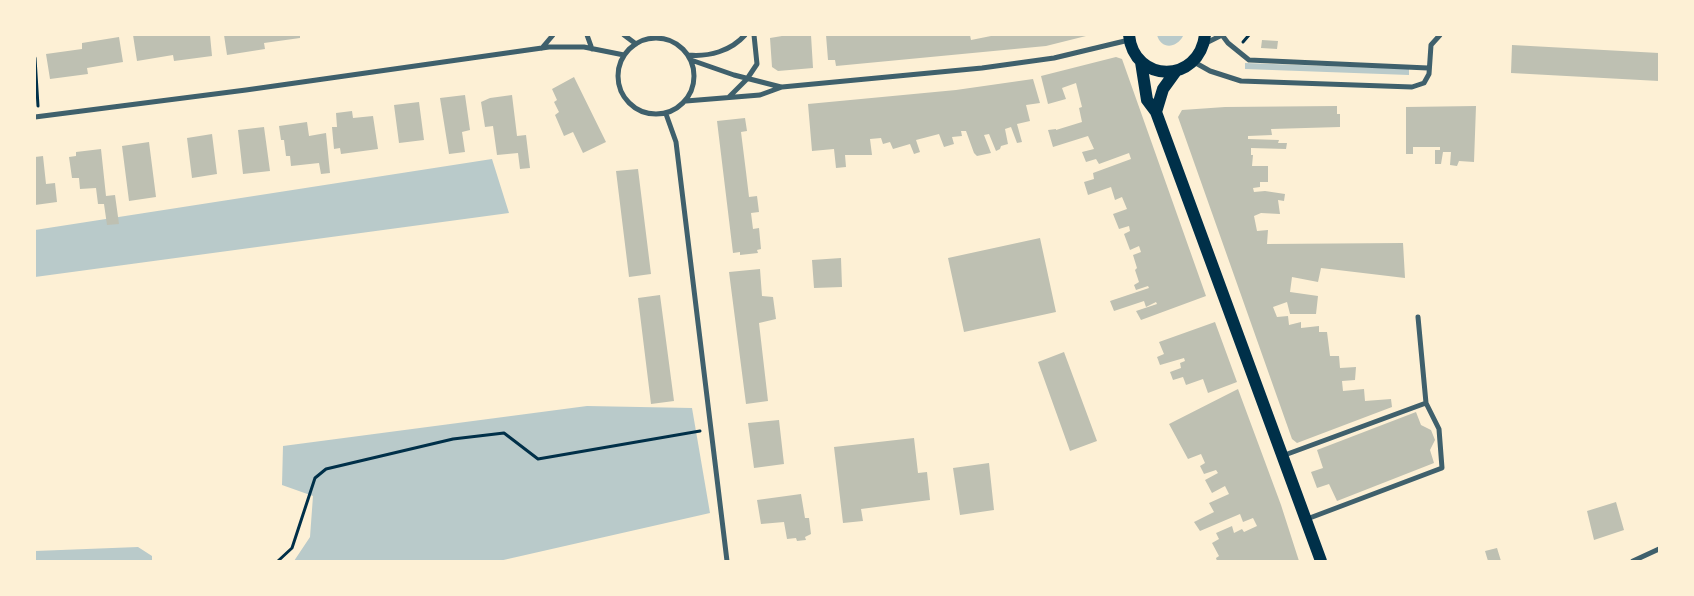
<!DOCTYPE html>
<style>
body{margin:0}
#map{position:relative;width:1694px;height:596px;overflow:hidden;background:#fdf0d5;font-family:"Archivo Narrow",sans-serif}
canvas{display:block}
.frame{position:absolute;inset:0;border:36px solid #fdf0d5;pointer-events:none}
</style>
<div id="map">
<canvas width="1694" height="596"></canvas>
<div class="frame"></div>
</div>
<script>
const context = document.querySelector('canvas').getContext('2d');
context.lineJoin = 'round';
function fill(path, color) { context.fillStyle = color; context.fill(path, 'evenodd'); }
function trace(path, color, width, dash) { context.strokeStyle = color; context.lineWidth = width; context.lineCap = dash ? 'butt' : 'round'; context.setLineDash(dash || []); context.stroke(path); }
fill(new Path2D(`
 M1157,35H1183V36C1177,48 1161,50 1157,35Z
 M1245,63L1409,69V75L1245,69Z
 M492,159L509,213L35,277V230Z
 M587,406L692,408L710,513L499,561H294L310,537L313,496L282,485L283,446Z
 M138,547L152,556V561H35V551Z`), '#b9caca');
fill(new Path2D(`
 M133,35H210L212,56L174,61L173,55L137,61Z
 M224,35H300V38L264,43L265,49L227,55Z
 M782,35H811L813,68L778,71L772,67L770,38L782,36Z
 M826,35H970L971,40L996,35L1086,36L1046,46L836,66L835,60H828Z
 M119,37L123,62L87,68L88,74L50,79L46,54L82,49V43Z
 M1262,40L1278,41L1277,49L1261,48Z
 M1512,45L1659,53V81L1511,73Z
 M1116,57L1122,59L1206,296L1141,320L1136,311L1157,304L1156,302L1146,307L1144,301L1114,311L1110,301L1149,288L1148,286L1136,290L1134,285L1139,282L1135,270L1137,268L1133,255L1141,252L1139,246L1130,250L1124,234L1130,231L1129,226L1119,229L1113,214L1127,209L1122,197L1115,200L1111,187L1088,195L1084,182L1094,179L1093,173L1131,159L1129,153L1099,164L1096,159L1086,162L1082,152L1094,149L1088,136L1053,147L1048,130L1056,129V130L1082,122L1079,108L1082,107L1076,83L1062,88L1066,99L1048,104L1041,76Z
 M574,77L606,142L583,153L573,132L564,136L555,115L559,112L554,102L557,100L552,89Z
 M1033,79L1040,103L1026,105L1030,121L1017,124L1022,142L1017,143L1011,127L1005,129L1008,144L1001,146L1000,149L996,151L989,134L984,135L991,153L977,156L974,153L966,131H961L962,136L952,137L954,144L944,147L939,134L916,140L920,152L914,154L910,144L893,149L890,142L883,144L881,138L870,139L872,155H845L846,167L836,168L834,149L812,151L808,104L956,90Z
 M465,95L470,130L462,132L465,152L449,154L440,98Z
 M512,95L517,136L526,135L530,168L520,169L518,153L497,155L493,126L485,127L481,102L490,98Z
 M419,102L424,140L399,143L394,105Z
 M1337,106V114H1340V127L1271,129L1272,135L1248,136V139L1279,140L1278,143H1287L1286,149L1251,148V155H1253L1252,166H1268V182H1260V187L1253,188L1254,192L1265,191L1285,194L1284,201L1278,200L1280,214L1261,213L1254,216L1257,231L1268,230L1267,244L1403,243L1405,278L1321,268L1318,282L1292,277L1290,292L1318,296L1316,314H1290L1287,302L1273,307L1277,317L1288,316L1289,325L1301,322V328L1319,326V332H1327L1330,356H1339L1340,368L1356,367L1355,380L1342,381L1343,391L1364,389L1365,401L1391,399L1392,407L1297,443L1292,439L1178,117L1182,110L1225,107Z
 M1476,106L1474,162L1459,161L1457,166L1450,165L1451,152H1443L1441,164H1435V150H1440V147H1413V154H1406V107Z
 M352,111L353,118L373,116L378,149L341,154L340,148L334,149L332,127H337L336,113Z
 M745,118L747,131L741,132L746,172L749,197L757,196L759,212L751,213L753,229L759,228L761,249L757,250L758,253L740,255V252L733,253L717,121Z
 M307,122L309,136L326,133L330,173L321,174L319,163L291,166L290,156H286L284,140H281L279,126Z
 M264,127L270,171L243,174L238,130Z
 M212,134L217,174L192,178L187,138Z
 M149,142L156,197L129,201L122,146Z
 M101,149L106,196L115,195L119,224L107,225L104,204H98L96,188L80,189L79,178H72L69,157L76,156V152Z
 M43,156L46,184L55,183L57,202L35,205V157Z
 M638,169L651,274L629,277L616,171Z
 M1040,238L1056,312L964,332L948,258Z
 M841,258L842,287L814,288L812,260Z
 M760,269L762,296L773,297L776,319L759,323L768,401L746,404L729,272Z
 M660,295L674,401L651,404L638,298Z
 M1215,322L1237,382L1208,393L1203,379L1186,385L1183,377L1173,380L1170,372L1181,368L1180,363L1185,361L1184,358L1160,365L1157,357L1164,354L1159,342Z
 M1064,352L1097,441L1070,451L1038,362Z
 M1238,389L1281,505L1299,561H1217L1216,558L1219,556L1212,543L1219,539L1216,533L1232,526L1234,533L1242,529L1244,532L1257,526L1253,518L1243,522L1240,514L1200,531L1194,522L1214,512L1209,503L1229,494L1225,486L1212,493L1205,480L1218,473L1216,470L1204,474L1200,466L1205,463L1201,454L1188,459L1169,424Z
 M1416,412L1421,425L1431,430L1435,440L1430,450L1434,463L1337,501L1329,484L1317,488L1311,472L1323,468L1317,450Z
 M779,420L784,464L754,468L748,423Z
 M914,438L918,473L927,472L930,500L861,509L863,521L843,523L834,447Z
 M989,463L994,510L960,515L953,468Z
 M801,494L805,518H809L811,534L805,537L806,540L797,541L796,538L787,539L784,522L761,524L757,500Z
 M1616,502L1624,530L1594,540L1587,511Z
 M1497,548L1501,561H1488L1485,551Z`), '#bec0b2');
trace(new Path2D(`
 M1243,42L1249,35
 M35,58L38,106
 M278,561L292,548L315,478L326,469L453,439L504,433L538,459L700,431`), '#003049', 3);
trace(new Path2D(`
 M587,35L592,49
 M624,35L636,44
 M1222,35L1228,43L1249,60L1428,68
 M618 76a38 38 0 1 1 76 0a38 38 0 1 1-76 0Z
 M1204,44L1222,35
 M542,48L553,35
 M688,55C709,57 731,51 745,35
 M691,60L734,75L781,87
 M1194,62L1210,71L1241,81L1412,87L1424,83L1429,74L1431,45L1440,35
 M729,97L747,79L757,64L754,35
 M686,101L760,95L782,87L982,68L1054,58L1129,40
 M666,114L676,142L727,561
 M35,117L246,90L549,47H584L624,55
 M1282,456L1426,403L1418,317
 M1307,519L1442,468L1439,429L1426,403
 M1633,561L1659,549`), '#3f606c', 5);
trace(new Path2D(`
 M1129,35C1134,84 1199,84 1205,35
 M1141,62L1147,100L1156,112L1321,561
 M1156,112L1163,89L1176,71`), '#003049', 12);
</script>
